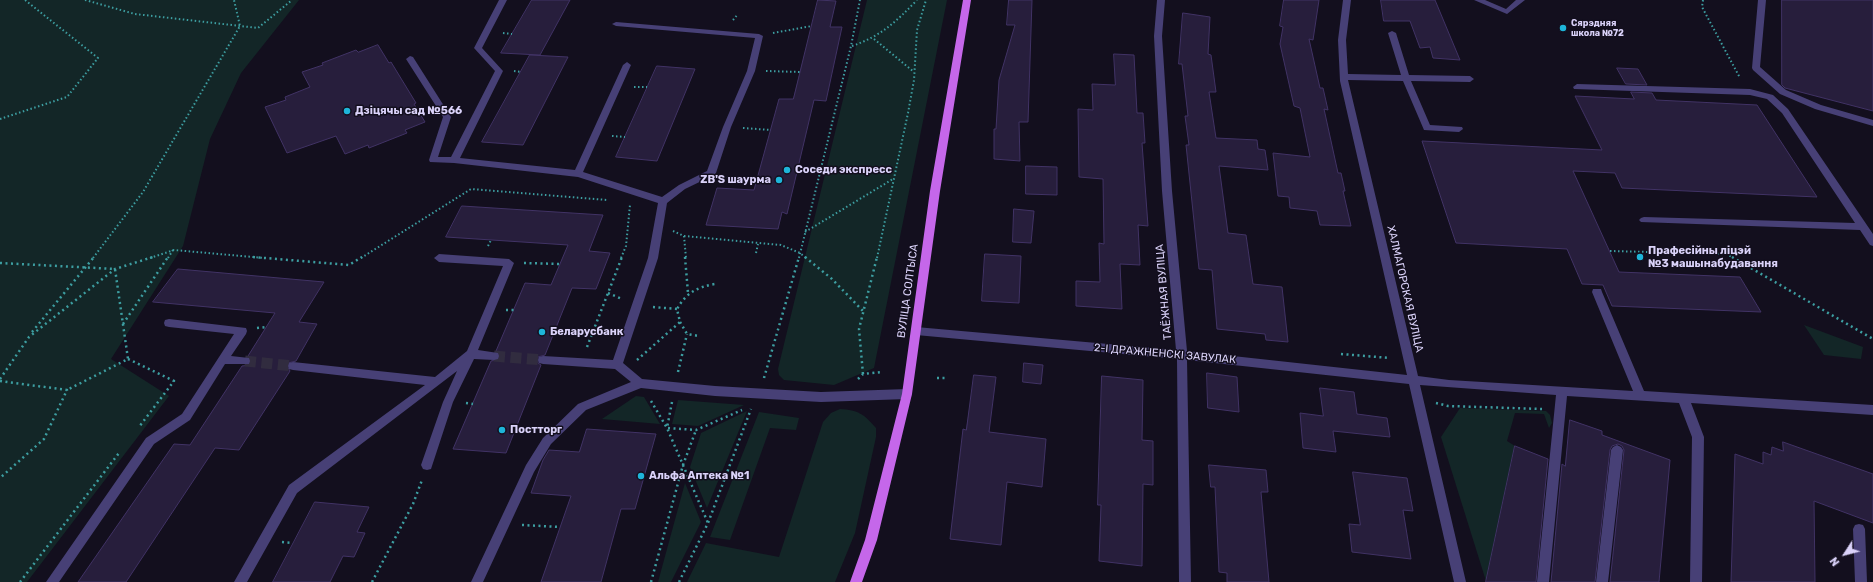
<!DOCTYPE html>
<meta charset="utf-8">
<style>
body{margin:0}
#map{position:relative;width:1873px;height:582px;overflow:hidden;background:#130f1e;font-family:Rubik,sans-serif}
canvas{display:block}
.north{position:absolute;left:1825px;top:534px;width:40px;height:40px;-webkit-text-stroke:3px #130f1e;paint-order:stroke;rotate:234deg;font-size:11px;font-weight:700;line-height:16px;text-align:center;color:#dad2f9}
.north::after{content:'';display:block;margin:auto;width:14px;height:18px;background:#dad2f9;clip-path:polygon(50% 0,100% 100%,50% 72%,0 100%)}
</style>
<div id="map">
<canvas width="1873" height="582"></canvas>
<div class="north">N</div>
</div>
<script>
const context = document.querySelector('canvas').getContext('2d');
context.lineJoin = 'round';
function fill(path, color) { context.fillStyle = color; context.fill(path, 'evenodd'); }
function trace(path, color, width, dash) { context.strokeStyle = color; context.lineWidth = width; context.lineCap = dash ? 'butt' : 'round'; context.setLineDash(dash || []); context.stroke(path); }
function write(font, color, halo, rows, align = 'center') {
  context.font = font + ' Rubik,sans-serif'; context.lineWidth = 3; context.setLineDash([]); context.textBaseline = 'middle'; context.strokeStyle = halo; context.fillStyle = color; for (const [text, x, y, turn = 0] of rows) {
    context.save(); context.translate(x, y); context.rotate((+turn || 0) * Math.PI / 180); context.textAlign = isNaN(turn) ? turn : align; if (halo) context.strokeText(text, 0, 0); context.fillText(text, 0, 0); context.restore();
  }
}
fill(new Path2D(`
 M0,0H299L241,73L210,139L183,246L111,359L169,396L27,582H0Z
 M867,0H947L874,368L834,385L784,380L779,375L778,369Z
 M1804,325L1863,347L1861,359L1824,355Z
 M636,396L644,397L660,424L602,419Z
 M678,400L744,405L698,426L672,424Z
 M1460,408L1546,411L1550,415L1552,423L1549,428L1544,414L1515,413L1507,441L1515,446L1486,581L1441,437Z
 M840,409C858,410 864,414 876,428V437L855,533L835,582H687L706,543L779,557L823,422L831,413Z
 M747,411L707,508L690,467L701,433Z
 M759,412L799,418L796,430L770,428L730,540L710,537Z
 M685,483L701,522L671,582H658Z`), '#132627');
const building = new Path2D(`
 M532,0H570L540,55L501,53Z
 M818,0L836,1L830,27H842L826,101L814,100L787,214L782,212L778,229L706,225L717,188L754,190L779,99H793Z
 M1009,0H1032L1028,122H1019L1020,161L994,159V129H996L999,80L1015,25H1007Z
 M1284,0H1319L1313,40L1309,39L1320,88H1323L1328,110L1324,109L1338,173H1341L1345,191H1343L1351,226L1320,225L1317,211L1290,208L1289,197L1278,196L1273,153L1310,157L1300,108L1294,106L1280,44L1283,27L1280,26Z
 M1381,0H1435L1460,60L1433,58L1430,47L1420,48L1410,21H1384Z
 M1782,0H1873V111L1785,88L1782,85Z
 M1183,13L1210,17L1208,54L1211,55L1216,92H1209L1216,138L1257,140L1258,149L1265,150L1268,170L1219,166L1228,233L1246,235L1253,284L1282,287L1288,342L1266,340L1265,334L1217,329L1212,270L1199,269L1186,145H1189L1185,116H1188L1182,64H1179Z
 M378,45L389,63L391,62L416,103L414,104L425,122L405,130L407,133L369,148L368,145L345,154L336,136L287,153L265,107L286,100L285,97L310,87L302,72L323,65L322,63L356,50L358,52Z
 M1114,54L1134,55L1137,113H1143L1145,143H1142L1148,226L1138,225L1140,265L1120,264L1122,309L1076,306V281L1100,282L1099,243L1104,244L1103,179L1079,177L1078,109L1093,110L1092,84L1115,85Z
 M530,55L568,57L523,145L482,142Z
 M657,66L695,69L657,161L616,157Z
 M1617,68L1638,69L1647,85L1626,84Z
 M1631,92L1652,93L1656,100L1757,105L1817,197L1622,188L1615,173L1573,171L1619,272L1740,277L1761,312L1612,306L1603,285L1582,284L1567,249L1456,243L1422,141L1602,150L1575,96L1634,99Z
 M1026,166L1057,167V195L1026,194Z
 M462,206L603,215L589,251L610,253L596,289L572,288L545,355L538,357V363L541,365L506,453L453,449L491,361L499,359V353L496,351L525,283L551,285L568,245L446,237Z
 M1014,209L1034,211L1031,243L1013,242Z
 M985,254L1021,256L1019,303L982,301Z
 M178,269L324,282L299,322L317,324L296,361L288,363L287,366L290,371L239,450L215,448L126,582H78L174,444L190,445L242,366L250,365L251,361L248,356L275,313L153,302Z
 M1024,363L1043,365L1041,384L1023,382Z
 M1207,373L1237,377L1239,412L1208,408Z
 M974,375L996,377L989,432L1046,439L1042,487L1007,482L1001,545L950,539L963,429L966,430Z
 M1102,376L1143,380L1142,440L1153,441V485L1143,484L1142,566L1099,561L1101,505H1098Z
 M1320,388L1354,392L1357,414L1387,418L1390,437L1333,431L1336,452L1303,448L1300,413L1323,416Z
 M1570,420L1602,431V435L1670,460L1659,582H1610L1624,450L1622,446L1618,444L1612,446L1610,450L1595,582H1551L1562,464L1565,466Z
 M587,429L656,434L635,509H621L601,582H541L571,496L531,493L543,460L549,450L579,452Z
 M1783,442L1873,474V523L1814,501L1815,582H1731L1735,454L1763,464V452L1771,455L1772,447L1783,451Z
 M1515,446L1548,459L1536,582H1486Z
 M1209,465L1266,470L1268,492H1261L1269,582H1227V573L1219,572L1215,487H1211Z
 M1353,472L1407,478L1413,511L1403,510L1411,559L1352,552L1349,524L1360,525Z
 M315,502L369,507L357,532L365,533L354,557L343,556L330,582H273Z`);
fill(building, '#271e3c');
trace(building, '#413365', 1);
trace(new Path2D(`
 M494,356L543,360
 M245,361L293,366`), '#312c3f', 11, [11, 5.5]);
trace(new Path2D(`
 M85,0L135,14L258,28L292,0
 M1703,0L1702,7L1740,78
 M733,20L738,14
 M503,33L512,34
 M773,33L812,26
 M874,39L914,72
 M852,46C881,36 896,22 917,0
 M514,71L521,72
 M766,71L800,72
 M634,87H647
 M0,119L67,97L98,58L25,0
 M743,128L771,130
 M612,136L625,137
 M727,177L756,183
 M673,231L684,236L686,258
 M805,232L893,179
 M684,236L781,245L800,253L806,258
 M488,246L491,240
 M1610,251L1727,254L1733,258
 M756,253L758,244
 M93,258L143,192L240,26L234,0
 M150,258L174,250L264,258
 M168,258L173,250
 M361,258L471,189L607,200
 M621,258L626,246L630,205
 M799,258L851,46L860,0
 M877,258L908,113L914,80L917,30L926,0`), '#3d9ea1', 2, [1.5, 2.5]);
trace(new Path2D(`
 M253,257L349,265L362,257
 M685,257L688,293
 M805,257L832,279L863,311
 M1732,257L1873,339
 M0,263L115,269L128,359L67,390
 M524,263L560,264
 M608,293L622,299
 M653,307L677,309
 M506,310H514
 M680,322L687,334L699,336
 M123,324L168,257
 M257,328L266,327
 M32,332L94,257
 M587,347L622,257
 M1341,354L1390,358
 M128,359L174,381L139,427
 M637,360L680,322L677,309C686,293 697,287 715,284
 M678,372L687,334
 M863,374L859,329L877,257
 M764,378L799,257
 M937,378H948
 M0,379L29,337L115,269L153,257
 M858,379L863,374L882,372
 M0,381L67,390L44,439L0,478
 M651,401L667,428L708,523
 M672,402L667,428L696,430L742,410
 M466,403L473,404
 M1436,403L1448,406L1542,409
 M522,525L560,527
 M282,542L293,543
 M20,582L119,453
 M372,582L413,504L422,480
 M651,582L683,465L696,430
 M679,582L708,523L751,409`), '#3d9ea1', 2.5, [2, 3.5]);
fill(new Path2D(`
 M499,0H507L482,48L503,71L460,158L575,170L623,65L627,62L631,65L583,172L662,197L679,185L707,171L723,127L747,71L755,38L616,26L612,24L616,22L759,34L763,36L755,71L731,127L716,173L714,175L685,189L667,203L658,258L623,363L642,379L715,386L821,392L907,389L911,391L912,394L911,397L907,399L821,402L715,396L641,388L586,410L551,444L534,472L483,582H471L526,465L543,438L578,404L631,382L615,369L543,364L539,363L538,360L539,357L543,356L613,360L648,258L658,203L578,177L454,163L430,162L429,160L443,117L406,59L410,56L413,57L451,117L438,157H451L495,71L474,48Z
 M1157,0H1165L1162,36L1172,191L1187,351L1407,375L1340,81L1338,40L1343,0H1351L1346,40L1348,74L1401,75L1388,33L1392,31L1396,33L1409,75L1470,76L1474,79L1470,82L1411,81L1430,125L1462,127L1463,129L1459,132L1424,130L1403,81L1348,80L1418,376L1449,380L1633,391L1592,292L1593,289H1601L1602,292L1644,391L1873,405V415L1691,403L1704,437L1702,582H1690L1692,437L1679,403L1567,396L1549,582H1537L1556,395L1420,385L1466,582H1454L1409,384L1187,360L1191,582H1179L1177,359L916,335L912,334L911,331L912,328L916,327L1176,350L1162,191L1154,36Z
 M1474,0H1485L1506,9L1516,0H1525L1507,14Z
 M1758,0H1766L1760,67L1786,90L1821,105L1873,120V126L1815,109L1780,94L1753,70L1752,68Z
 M1577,84L1750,89L1773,95L1788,109L1873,234V246L1870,245L1860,230L1641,222L1639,220L1641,218L1644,217L1855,223L1782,113L1767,99L1750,95L1574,89L1573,87Z
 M439,254L509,259L514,263L478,350L498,353L499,356L498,359L494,360L474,359L453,402L431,469L427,470L423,469L421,465L443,402L457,371L297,493L247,582H234L289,485L425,385L293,370L289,369L288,366L289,363L293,362L435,377L467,351L503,266L439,262L434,258Z
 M169,319L246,328L247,331L246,334L231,356L249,358L250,361L249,364H225L190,420L154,444L59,582H46L146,438L182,414L234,334L169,327L165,326L164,323L165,320Z
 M1617,445L1621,447L1623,450L1608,582H1596L1611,450L1613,447Z
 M1859,524L1863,525L1865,529L1867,582H1855L1853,529L1855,525Z`), '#474076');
fill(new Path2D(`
 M963,0H971L940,191L912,394L877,540L862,582H850L865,540L902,394L930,191Z`), '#c567ea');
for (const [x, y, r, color] of [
 [1563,28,4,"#1eb5d9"],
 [347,111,4,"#1eb5d9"],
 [787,170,4,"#1eb5d9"],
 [779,180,4,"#1eb5d9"],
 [1640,257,4,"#1eb5d9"],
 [542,332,4,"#1eb5d9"],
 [502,430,4,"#1eb5d9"],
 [641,476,4,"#1eb5d9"]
]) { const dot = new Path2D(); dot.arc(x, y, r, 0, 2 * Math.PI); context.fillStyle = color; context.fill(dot); trace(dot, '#130f1e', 1.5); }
write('bold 9px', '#dad2f9', '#130f1e', [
 ["Сярэдняя",1571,23],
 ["школа №72",1571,33]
], 'left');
write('bold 11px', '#dad2f9', '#130f1e', [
 ["Дзіцячы сад №566",355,111],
 ["Соседи экспресс",795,170],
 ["ZB'S шаурма",771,180,"right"],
 ["Прафесійны ліцэй",1648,251],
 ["№3 машынабудавання",1648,264],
 ["Беларусбанк",550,332],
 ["Постторг",510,430],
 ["Альфа Аптека №1",649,476]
], 'left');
write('11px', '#dad2f9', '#130f1e', [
 ["ХАЛМАГОРСКАЯ ВУЛІЦА",1405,289,77],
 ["ВУЛІЦА СОЛТЫСА",908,291,-82],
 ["ТАЁЖНАЯ ВУЛІЦА",1164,292,-95],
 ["2-І ДРАЖНЕНСКІ ЗАВУЛАК",1165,354,5]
]);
</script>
